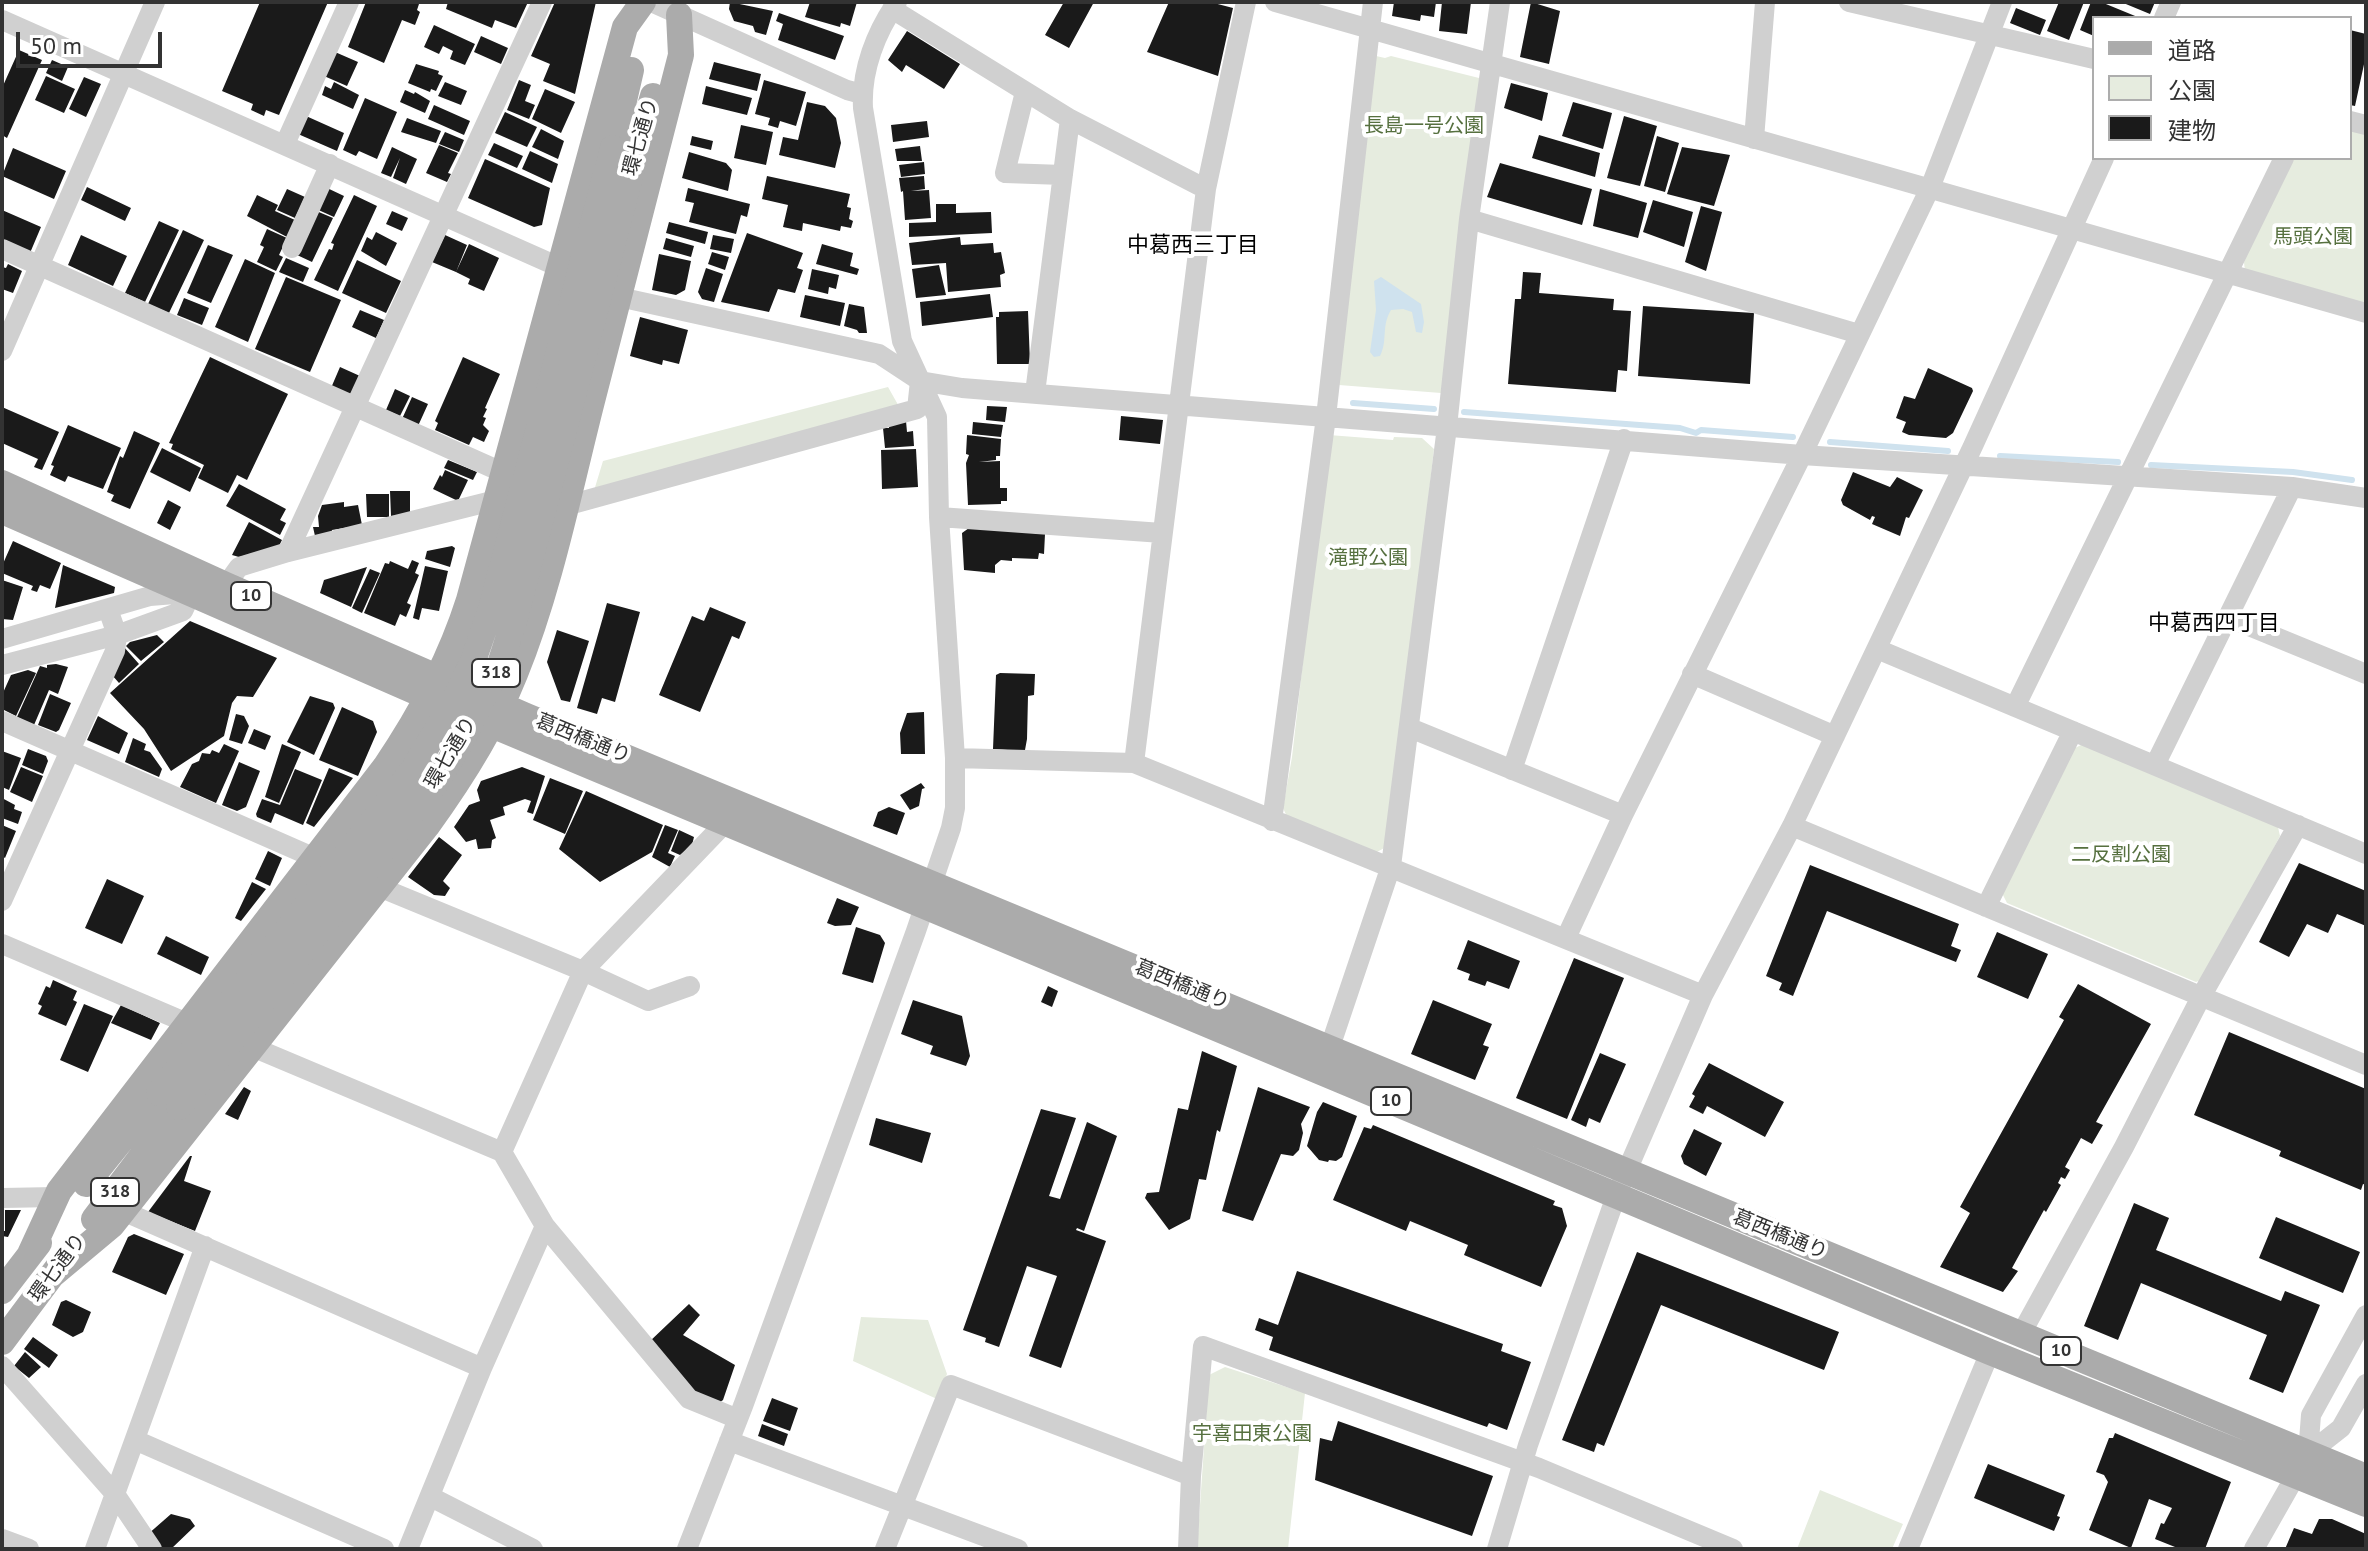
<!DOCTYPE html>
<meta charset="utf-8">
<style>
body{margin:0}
#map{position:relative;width:2368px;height:1551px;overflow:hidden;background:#fff;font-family:"PT Sans","Noto Sans JP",sans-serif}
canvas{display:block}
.frame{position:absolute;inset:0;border:4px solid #333;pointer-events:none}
.legend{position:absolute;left:2092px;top:16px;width:260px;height:144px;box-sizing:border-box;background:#fff;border:2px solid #adadad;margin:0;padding:10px 14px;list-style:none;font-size:24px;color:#333}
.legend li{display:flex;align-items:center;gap:16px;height:40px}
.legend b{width:40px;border:2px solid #adadad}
.scale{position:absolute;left:16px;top:32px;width:146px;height:36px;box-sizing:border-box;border:4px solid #333;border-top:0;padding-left:10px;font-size:24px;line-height:28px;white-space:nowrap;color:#333;-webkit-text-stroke:6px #fff;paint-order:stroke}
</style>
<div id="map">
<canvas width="2368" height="1551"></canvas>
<div class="frame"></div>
<ul class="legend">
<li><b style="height:10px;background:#ababab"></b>道路</li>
<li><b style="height:22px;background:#e6ecdf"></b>公園</li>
<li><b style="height:22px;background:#1a1a1a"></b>建物</li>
</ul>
<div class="scale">50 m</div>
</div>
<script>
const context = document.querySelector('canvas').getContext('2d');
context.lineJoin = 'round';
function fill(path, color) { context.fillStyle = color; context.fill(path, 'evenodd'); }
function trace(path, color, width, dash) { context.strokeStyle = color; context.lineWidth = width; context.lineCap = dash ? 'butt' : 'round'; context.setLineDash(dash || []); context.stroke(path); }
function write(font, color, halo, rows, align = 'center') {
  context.font = font + ' "PT Sans","Noto Sans JP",sans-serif'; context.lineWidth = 8; context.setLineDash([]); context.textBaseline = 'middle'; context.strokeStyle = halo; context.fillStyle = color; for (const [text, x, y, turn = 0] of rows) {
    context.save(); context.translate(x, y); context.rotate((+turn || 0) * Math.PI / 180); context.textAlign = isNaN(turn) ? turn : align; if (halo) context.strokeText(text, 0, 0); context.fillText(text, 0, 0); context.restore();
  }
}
fill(new Path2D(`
 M1376,56L1385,58L1391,56L1483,79L1441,393L1339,385Z
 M2350,128L2366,132V306L2245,272L2244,262L2289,158H2350Z
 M888,387L901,410L593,494L603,461Z
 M1329,435L1393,440L1394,437L1422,438L1434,449L1388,846L1375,853L1288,819L1283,808L1292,757Z
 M2083,744L2278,827L2280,836L2206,978L2196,982L2007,903L2002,893L2075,748Z
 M861,1317L928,1320L947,1374L937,1399L853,1361Z
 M1225,1367L1305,1393L1288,1549H1197L1209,1375Z
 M1820,1490L1903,1524L1892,1549H1797Z`), '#e6ecdf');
fill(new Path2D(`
 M1381,277L1421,304L1424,322L1422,333L1416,332L1412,312L1403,309L1391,310C1381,326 1388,341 1380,356L1374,357L1370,352L1376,310L1374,281Z`), '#cfe2ee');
trace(new Path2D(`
 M1353,403L1434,409
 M1464,412L1680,428L1696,433L1701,430L1793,437
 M1830,442L1948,451
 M2000,456L2118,462
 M2151,465L2293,472L2352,480`), '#cfe2ee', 6);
fill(new Path2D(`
 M260,2H328L279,115L266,110L264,116L251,110L253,104L222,91Z
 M366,2L419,4L417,10L420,12L415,25L402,20L384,63L348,47Z
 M448,2H528L516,28L495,20L492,28L446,9Z
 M555,2H596L575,94L543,81L550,64L531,56Z
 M730,2L773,11L766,35L755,32L753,26L734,21L729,9Z
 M810,2H857L850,26L841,23L840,27L805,17Z
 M1064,2H1094L1069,48L1045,35Z
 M1169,2H1210L1233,8L1218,76L1147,52Z
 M1394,2H1436L1434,17L1421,15L1420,21L1392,16Z
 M1442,2H1471L1467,34L1439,31Z
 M1531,2L1560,11L1549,64L1520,57Z
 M2059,2H2084L2069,40L2047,31Z
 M2091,2H2101L2140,18H2094V36L2080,30Z
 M2121,2H2155L2150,14Z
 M2016,8L2046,20L2040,35L2010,23Z
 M779,13L844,36L835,60L778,40L783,24L776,21Z
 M434,25L475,44L465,65L450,59L453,51L443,46L439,54L424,47Z
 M2350,30L2366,34V55L2355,106L2350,105Z
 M907,31L960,64L944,89L906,65L902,72L888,60Z
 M481,36L508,48L501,64L474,52Z
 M19,50L42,60L7,138L2,135V88Z
 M335,52L358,62L347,86L324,76Z
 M52,60L68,67L62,81L46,73Z
 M714,62L761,74L757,91L709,79Z
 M416,64L439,71L438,74L443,76L436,91L431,89L430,92L408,83Z
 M46,76L75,89L64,113L35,100Z
 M84,77L101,84L86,117L69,109Z
 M519,80L531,85L525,101L535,105L529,119L507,110Z
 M764,80L806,92L796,126L780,121L778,128L768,125L770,118L755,114Z
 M334,82L359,95L353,109L322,95L325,86L331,89Z
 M445,82L467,91L461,105L438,96Z
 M1511,83L1548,93L1542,121L1504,108Z
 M706,86L752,98L747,115L702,104Z
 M545,89L575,102L561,133L532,119Z
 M405,90L414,94L415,92L430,101L425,113L400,102Z
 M365,98L397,112L377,159L359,151L356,156L343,150Z
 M807,102L825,106L836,118L841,143L835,168L779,155L783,137L798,140Z
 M1573,102L1612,113L1603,149L1562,136Z
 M434,105L470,121L464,135L428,119Z
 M505,112L537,127L527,147L495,133Z
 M306,116L344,133L337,151L298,134Z
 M1624,116L1657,126L1640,186L1607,178Z
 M407,118L441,131L436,143L401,132Z
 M927,121L929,137L893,142L891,125Z
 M741,125L773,132L766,165L734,158Z
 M541,129L564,141L558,159L532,147Z
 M445,132L464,140L459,152L439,144Z
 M1539,135L1600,153L1595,177L1532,158Z
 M692,136L713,141L711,150L690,145Z
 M1657,136L1679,143L1665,192L1644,186Z
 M494,143L523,156L517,168L488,155Z
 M439,145L458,153L448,173L451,174L447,182L426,173Z
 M920,146L922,161H897L895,149Z
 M392,147L417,159L406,184L393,178L400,158L391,177L381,173Z
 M1682,147L1730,155L1714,206L1667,194Z
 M13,148L66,171L54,199L2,176Z
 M530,151L558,164L552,183L522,169Z
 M689,152L726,163L732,170L728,191L682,178Z
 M485,159L550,188L542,225L534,227L468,198Z
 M924,162L925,174L901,177L899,165Z
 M1500,163L1592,189L1582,225L1487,197Z
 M767,176L850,194L847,207L851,208L849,219L853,221L851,228L841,226L840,231L803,223L802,231L783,227L788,205L762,199Z
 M924,176L925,189L911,191L929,190L931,218L905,220L903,191L901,192L899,178Z
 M87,187L131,208L125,221L81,200Z
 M325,187L344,196L334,217L314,208Z
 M688,188L750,204L747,217L741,215L736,234L689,222L694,203L685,201Z
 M287,189L305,197L295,218L277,210Z
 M1600,189L1647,203L1638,238L1593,226Z
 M257,195L278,205L275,211L295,220L287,237L247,216Z
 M354,195L377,206L338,291L314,280L329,249L332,250L334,244L331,243Z
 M1653,200L1693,212L1684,247L1643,232Z
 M936,204H956V213L991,212L992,233L909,237V223L936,222Z
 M1701,206L1722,212L1706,271L1685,262Z
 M2,210L41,227L30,253L2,241Z
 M314,210L333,218L312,262L297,255Z
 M392,211L408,218L402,231L386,224Z
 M159,221L179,230L145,302L125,293Z
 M669,222L708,232L705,244L666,233Z
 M267,229L287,238L279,255L283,257L276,271L257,262L264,247L260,245Z
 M183,230L204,240L169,313L148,304Z
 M376,232L397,243L386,266L361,251L367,237L372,240Z
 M747,233L803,253L797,268L803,270L795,293L778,289L769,312L721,302Z
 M81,235L127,256L113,286L68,265Z
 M445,235L467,245L456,272L432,262Z
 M713,235L734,239L731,253L710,249Z
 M960,237L961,245L993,243L994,253L1001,252L1005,273L1000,275L1001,287L948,292L946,263L912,265L909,243Z
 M666,238L694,246L691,257L663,249Z
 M469,244L499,258L484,291L468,284L470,279L456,272Z
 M822,244L853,253L850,266L859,269L857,275L816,264Z
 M208,245L233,255L211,303L187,293Z
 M712,252L729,257L725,270L708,264Z
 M659,254L691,261L685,290L676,295L652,290Z
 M286,258L309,268L303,282L279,272Z
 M245,259L275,273L248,342L215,327Z
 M357,260L401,281L386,313L342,293Z
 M8,264L22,271L13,293L2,289V267L6,268Z
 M939,265L946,295L916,298L912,269Z
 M706,268L723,274L714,302L702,299L698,292Z
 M812,269L839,275L836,289L829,287L828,294L808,289Z
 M1523,272L1541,273L1539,293L1614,299L1613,310L1631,311L1627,371L1618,370L1616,392L1508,384L1515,299H1521Z
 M286,277L341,300L310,372L255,349Z
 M990,294L993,317L922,326L920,302Z
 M805,295L845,303L840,326L800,317Z
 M184,298L209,308L202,325L177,315Z
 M849,304L864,307L867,333H859L857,330L844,326Z
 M1643,306L1754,313L1750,384L1638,376Z
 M360,310L384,320L376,338L352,327Z
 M1028,311L1030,364H997L996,317H999V312Z
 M640,317L688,330L679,364L663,360L662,365L630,356Z
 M210,357L288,394L247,480L237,475L228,493L198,478L204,465L171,449L173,444L169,443Z
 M463,357L500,374L485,408L487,409L483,417L486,418L483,425L489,431L484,442L473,437L469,445L435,430L438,423L435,421Z
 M340,367L360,376L350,397L331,388Z
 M1928,368L1972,388L1973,391L1953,433L1946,438L1909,435L1902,432L1906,422L1896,418L1904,396L1915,399Z
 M395,389L410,396L400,416L386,410Z
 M412,397L428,404L418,426L402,419Z
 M987,406L1007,407L1005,422L986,420Z
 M2,407L59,432L42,470L34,467L38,459L2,443Z
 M1121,416L1163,420L1160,444L1119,440Z
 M906,421L907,432L913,431L914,446L885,448L883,428H889V423Z
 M973,422L1003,425L1001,437L972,434Z
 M68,425L121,448L103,489L68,476L65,482L50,475L54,466L51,465Z
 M134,431L160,443L130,509L111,501L114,495L107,492L120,456L123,458Z
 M967,435L1001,439L1000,456H996V460L979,462L1000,461V488H1007V501H1001V504L968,505L966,463L969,455L966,454Z
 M162,448L201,468L190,492L150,472Z
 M916,449L918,487L882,489L881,450Z
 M448,460L477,472L473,480L444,468Z
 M445,470L468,480L458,501L433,489L440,475L442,477Z
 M1853,472L1890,487L1897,477L1923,490L1909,518L1906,517L1900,536L1872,524L1875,517L1872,516L1870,520L1843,505L1841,500Z
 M239,484L286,509L280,520L286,523L280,535L226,506Z
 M390,491H410V515L391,516Z
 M366,494H389V517H367Z
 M168,500L181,507L170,530L157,523Z
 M344,502V507L358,505L362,525L332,530V534L315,536L313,527H319L318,516L322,505Z
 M249,522L282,540L278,548L239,557L232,555Z
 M969,528L1045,534L1044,554L1039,553L1038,559L1012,558V561L1001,560L995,565V573L964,570L962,533Z
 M13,541L61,563L50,589L40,585L37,592L31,590L33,586L2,573V566Z
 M452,546L455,548L450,567L425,559L427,551Z
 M412,560L419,563L415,573L419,575L407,603L411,605L406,617L400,614L395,626L364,613L385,563L389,564L390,561L408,569Z
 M63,565L115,587L114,593L55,608Z
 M425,566L448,571L439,611L422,608L419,620L413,618Z
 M367,567L351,607L320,593L324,580Z
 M370,569L380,573L362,613L352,608Z
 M2,580L23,587L13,620L2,619Z
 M607,603L640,612L615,702L602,698L597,714L577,708Z
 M710,607L746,622L739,639L732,636L700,712L659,695L692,616L704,621Z
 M190,621L277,658L253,697L237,696L232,703L224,736L171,771L144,729L110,693Z
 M557,630L589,641L570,702L561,700L547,662Z
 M157,635L164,642L141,661L126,646L130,642Z
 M124,647L139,664L119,683L112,675Z
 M56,664L68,667L58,694L49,690L34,725L17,717L40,666L47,668V665Z
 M28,670L36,673L16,716L2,709V695L11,675Z
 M1000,673L1035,674L1034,695L1028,696L1027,739L1025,750L1022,751L993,749L996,675Z
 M50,694L71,703L59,730L56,732L38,725Z
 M310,696L333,703L335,708L314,755L287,742Z
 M342,707L373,721L377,732L358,776L319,760Z
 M924,712L925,754H901L900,733L907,713Z
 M236,714L244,716L249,726L242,744L229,740Z
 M98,716L128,733L119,754L87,740Z
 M254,729L271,736L265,750L248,743Z
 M133,738L146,744L144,750L150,752L162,769L159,777L125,762Z
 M224,744L239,751L216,803L180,787L192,764L199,761L202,753L210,754L212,750L219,753Z
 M282,744L301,752L279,803L265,797Z
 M28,749L46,756L48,761L43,774L22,765Z
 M2,751L21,758L9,790L2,787Z
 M239,762L260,771L246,807L237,811L222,805Z
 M21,767L43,776L32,802L10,792Z
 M522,767L545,776L533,814L527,812L531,801L525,799L503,807L505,815L490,820L496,838L492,840L491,848L478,849L476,839L466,842L454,827L469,805L480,801L477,790L481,781Z
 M329,768L353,778L314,827L306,823Z
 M295,769L322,780L303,825L275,813L271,823L257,817L256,814L262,799L280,805Z
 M550,778L583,791L565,834L533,820Z
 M921,783L925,788L922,789L919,806L910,810L900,795Z
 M586,791L663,825L652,852L600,882L559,849Z
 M2,798L15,805L14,809L22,812L18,824L2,818Z
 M889,807L905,813L897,835L873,826L878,812Z
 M2,825L16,831L5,858L2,856Z
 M665,825L678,830L668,853L675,856L670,867L652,857Z
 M679,830L694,837L692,845L680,855L671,851Z
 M439,837L462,855L443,881L450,888L445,896L434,895L408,877Z
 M268,851L282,858L270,886L255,879Z
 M2299,863L2366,891V926L2337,914L2328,933L2307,924L2289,957L2259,942Z
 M1810,865L1959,924L1951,946L1961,950L1956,962L1827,911L1793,996L1779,990L1782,983L1766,976Z
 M107,879L144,896L122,944L85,928Z
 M252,882L266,889L241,921L235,918Z
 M837,898L859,907L851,925L835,926L827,923Z
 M856,927L880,935L885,943L873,983L842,974Z
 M1997,932L2048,954L2028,999L1977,977Z
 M166,936L209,957L201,975L157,954Z
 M1468,940L1520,961L1509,989L1487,981L1485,986L1468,980L1470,974L1457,969Z
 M1574,958L1624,978L1567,1119L1516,1098Z
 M53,980L77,991L73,1000L77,1002L66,1026L38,1014L42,1006L38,1004L46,986L50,988Z
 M2078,984L2151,1024L2096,1122L2103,1125L2092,1144L2081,1138L2065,1167L2070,1170L2065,1179L2061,1177L2058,1183L2061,1185L2046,1212L2044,1210L2012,1268L2018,1271L2003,1292L1940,1267L1970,1213L1960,1207L2064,1020L2059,1017Z
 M1048,986L1058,991L1052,1007L1041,1002Z
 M913,1000L962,1016L970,1056L966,1066L930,1054L933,1046L901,1034Z
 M1433,1000L1492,1024L1483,1045L1489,1047L1475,1080L1411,1054Z
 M84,1004L113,1016L88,1072L60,1060Z
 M121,1005L160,1023L151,1040L111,1023Z
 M2229,1032L2366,1089V1185L2363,1184L2361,1190L2279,1156L2281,1151L2194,1115Z
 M1202,1051L1237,1066L1220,1132L1217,1130L1206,1180L1199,1179L1190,1219L1169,1230L1145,1198L1147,1193L1159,1192L1178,1108L1188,1110Z
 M1600,1053L1626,1064L1600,1123L1589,1118L1586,1127L1571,1120Z
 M1709,1063L1784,1102L1765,1137L1707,1106L1703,1114L1689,1107L1695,1096L1692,1094Z
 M244,1087L251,1091L238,1120L225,1114Z
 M1258,1087L1310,1107L1301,1124L1303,1133L1299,1150L1293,1156L1281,1154L1253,1221L1222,1211Z
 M1323,1102L1357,1116L1342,1157L1336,1161L1329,1160L1328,1162L1319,1160L1307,1146L1317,1112Z
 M1041,1109L1076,1118L1049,1196L1060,1199L1087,1122L1117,1136L1084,1231L1077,1228L1076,1230L1106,1241L1061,1368L1029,1356L1057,1276L1027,1266L999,1347L985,1342L986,1338L963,1330Z
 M876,1118L931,1133L922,1163L869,1145Z
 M1373,1125L1555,1201L1553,1205L1562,1208L1567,1226L1541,1287L1464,1255L1468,1245L1410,1221L1406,1231L1333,1200L1364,1127L1371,1129Z
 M1694,1129L1722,1143L1706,1176L1684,1164L1681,1156Z
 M190,1156H192L184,1181L211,1191L195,1231L148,1212Z
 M2134,1203L2169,1218L2156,1250L2281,1301L2285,1291L2320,1305L2283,1393L2249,1379L2267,1335L2141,1283L2118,1340L2084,1326Z
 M5,1210H21L8,1237L2,1236V1231H5Z
 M2276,1217L2360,1252L2343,1293L2259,1258Z
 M134,1234L184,1254L166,1295L112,1272L128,1237Z
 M1637,1252L1839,1332L1824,1370L1661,1305L1604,1446L1597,1443L1594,1452L1562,1440Z
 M1297,1271L1503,1344L1501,1351L1531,1362L1507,1430L1489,1423L1487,1427L1269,1350L1273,1337L1255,1330L1259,1318L1278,1325Z
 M66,1300L91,1312L83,1332L73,1337L52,1325L61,1302Z
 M689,1304L700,1315L683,1335L735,1365L723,1400L719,1403L690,1391L648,1343Z
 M33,1337L58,1355L49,1368L24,1349Z
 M25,1352L41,1367L29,1378L14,1366Z
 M772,1398L798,1408L790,1431L763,1421Z
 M1338,1421L1493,1476L1472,1536L1315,1480L1320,1438L1332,1441Z
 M762,1424L788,1434L784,1446L758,1436Z
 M2115,1433L2231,1482L2205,1549H2180L2155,1539L2161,1523L2164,1524L2172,1508L2149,1499L2131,1548L2089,1530L2108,1482L2104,1475L2096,1472L2109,1438H2113Z
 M1988,1464L2065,1495L2057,1516L2060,1517L2054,1531L1974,1498Z
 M171,1514L190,1519L195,1526L171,1549H159L147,1535Z
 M2319,1519H2332L2366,1534V1549H2285L2294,1528L2312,1534Z`), '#1a1a1a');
trace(new Path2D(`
 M651,2L847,90L862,94
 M1275,2L2366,313
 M1849,2L2094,59
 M892,9L1070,119L1206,189
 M2164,18L2171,2
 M2,20L559,267
 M1025,92L1005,173L1063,175
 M2350,121L2366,125
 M1754,139L1765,2
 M285,144L349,2
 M1469,219L1859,334
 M292,248L330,164
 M2,249L504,473
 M619,297L879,354L920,381L962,388L1802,455L2292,487L2366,498
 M2,351L155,2
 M1035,393L1070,119
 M565,506L917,409L920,381
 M939,517L1162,533
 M288,552L542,2
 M226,585L239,567L288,552L496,500
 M2227,617L2366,674
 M2,639L150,596L187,593
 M1877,649L2366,854
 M2,665L117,635L183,611L196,583
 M1692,674L1835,736
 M2015,707L2284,158
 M2,721L315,858
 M1410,728L1623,815
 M955,758L1134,763L1703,995
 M1134,763L1206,189L1246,2
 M2155,765L2292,487
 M1512,770L1624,439
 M1272,821L1326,417L1373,2
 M1792,826L2366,1065
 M379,887L583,971L648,1001L690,986
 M2,901L115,651L117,635L108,609
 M1986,907L2073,731
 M1566,938L1623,815L1802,455L1930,188L2002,2
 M2,944L187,1023
 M250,1046L502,1152L545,1226L689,1399L738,1419
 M1330,1047L1391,866L1447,427L1469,219L1500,2
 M502,1152L583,971L726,822
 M2,1198L56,1197
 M123,1211L482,1368
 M2021,1334L2124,1147L2202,995L2298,825
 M2,1366L115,1494L152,1549
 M135,1440L384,1549
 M729,1441L1018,1549
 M2308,1454L2311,1415L2366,1315
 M431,1497L533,1549
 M2,1539L29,1549
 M95,1549L205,1246
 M408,1549L482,1368L545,1226
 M687,1549L743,1406L916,931L951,828L955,808V758L939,517L937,417L902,341L863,108C861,70 876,32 897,2
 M885,1549L951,1385L1191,1476
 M1188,1549L1191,1476L1203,1346L1539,1468L1733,1549
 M1497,1549L1528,1445L1616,1196L1703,995L1792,826L1973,446L2104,158
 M1908,1549L1990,1352
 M2254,1549L2308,1454L2341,1428L2366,1384`), '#d0d0d0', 20);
trace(new Path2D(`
 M613,148L631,70
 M636,154L653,96
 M2,483L226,585L526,716L2366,1477
 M2,511L492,725L1990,1352L2366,1504
 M86,1184L159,1093
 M94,1219L179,1107
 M30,1254L59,1191L385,767C421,714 450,660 469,600L625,27L643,2
 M51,1276L112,1225L427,826C462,778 493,729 515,674C550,588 569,491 592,401C621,285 651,170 681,55L679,15
 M2,1291L39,1243
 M2,1342L61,1263`), '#ababab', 26);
trace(new Path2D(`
 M159,1093L413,770L455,699L473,661L491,609L613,148
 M179,1107L435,784L458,747L499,667L515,618L636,154`), '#ababab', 26);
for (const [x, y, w] of [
 [251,596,40],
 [496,673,48],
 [1391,1101,40],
 [115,1192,48],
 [2061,1351,40]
]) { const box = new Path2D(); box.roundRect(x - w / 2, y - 14, w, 28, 6); context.fillStyle = '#fff'; context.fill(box); trace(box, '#333', 2); }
write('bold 18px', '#333', null, [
 ["10",251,596],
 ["318",496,673],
 ["10",1391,1101],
 ["318",115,1192],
 ["10",2061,1351]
]);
write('20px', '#56703f', '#fff', [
 ["長島一号公園",1424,126],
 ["馬頭公園",2313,237],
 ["滝野公園",1368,558],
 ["二反割公園",2121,855],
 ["宇喜田東公園",1252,1434]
]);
write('20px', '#333', '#fff', [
 ["環七通り",641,137,-74],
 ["葛西橋通り",583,739,22],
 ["環七通り",451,753,-59],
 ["葛西橋通り",1182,985,22],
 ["葛西橋通り",1780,1235,22],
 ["環七通り",58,1268,-53]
]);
write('22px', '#000', '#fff', [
 ["中葛西三丁目",1193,246],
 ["中葛西四丁目",2214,624]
]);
</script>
